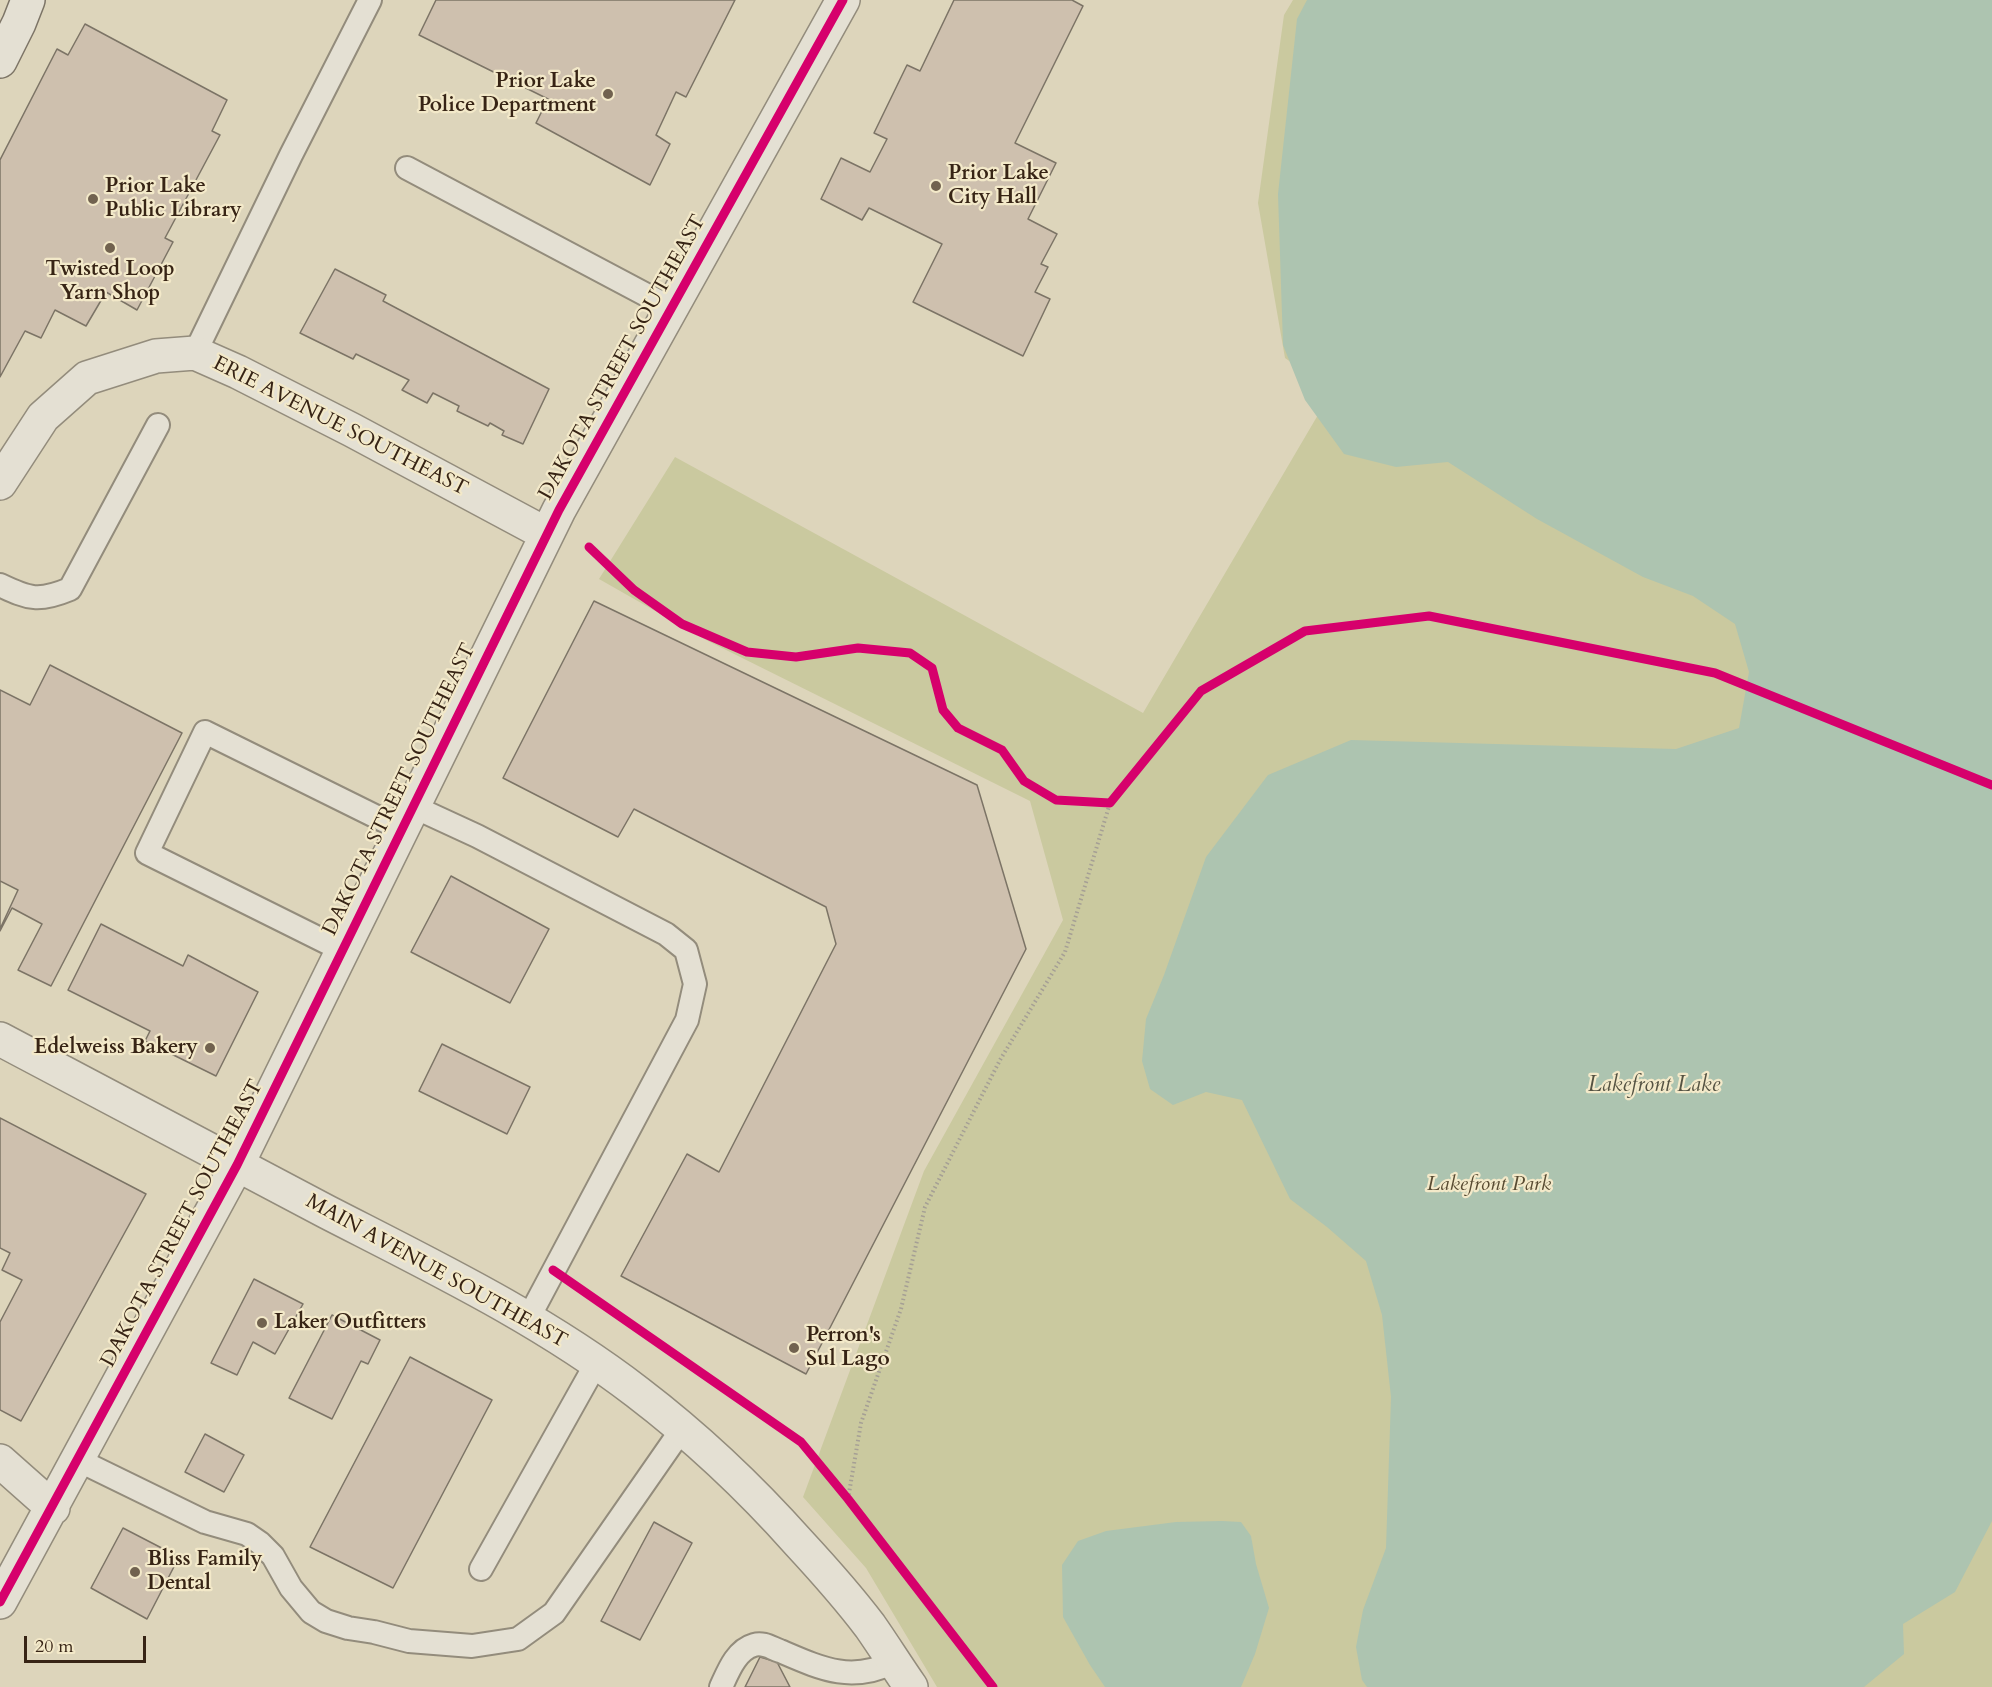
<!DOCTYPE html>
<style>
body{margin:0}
#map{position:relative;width:1992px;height:1687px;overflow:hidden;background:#ddd5bb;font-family:Cardo,serif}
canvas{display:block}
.scale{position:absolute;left:24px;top:1636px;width:122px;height:27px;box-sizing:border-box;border:3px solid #372415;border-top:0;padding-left:8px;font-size:18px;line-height:21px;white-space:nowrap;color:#372415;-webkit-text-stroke:4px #f3e9c9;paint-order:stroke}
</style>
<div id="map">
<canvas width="1992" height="1687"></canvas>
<div class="scale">20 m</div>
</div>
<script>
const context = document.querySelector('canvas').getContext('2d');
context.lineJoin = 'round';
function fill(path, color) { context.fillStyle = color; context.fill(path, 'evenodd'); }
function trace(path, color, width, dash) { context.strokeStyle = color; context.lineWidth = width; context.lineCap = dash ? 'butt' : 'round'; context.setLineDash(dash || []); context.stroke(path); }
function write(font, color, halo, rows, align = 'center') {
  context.font = font + ' Cardo,serif'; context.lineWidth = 4.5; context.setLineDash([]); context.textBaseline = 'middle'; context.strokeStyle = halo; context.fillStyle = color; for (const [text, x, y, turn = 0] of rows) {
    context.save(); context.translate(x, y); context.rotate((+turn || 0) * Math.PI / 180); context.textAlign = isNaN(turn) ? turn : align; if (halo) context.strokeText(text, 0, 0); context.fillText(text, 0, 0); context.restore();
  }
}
fill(new Path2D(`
 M1293,0H1992V1687H937L866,1568L803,1497L924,1171L1063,920L1030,801L708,641L599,579L675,457L1143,713L1332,391L1285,358L1258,203L1284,15Z`), '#cac99f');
fill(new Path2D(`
 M1307,0H1992V1521L1955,1592L1903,1624L1904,1654L1864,1687H1367L1362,1680L1356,1647L1363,1610L1386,1548L1391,1397L1382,1315L1366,1261L1327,1227L1290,1199L1242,1100L1206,1092L1173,1105L1150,1089L1142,1061L1146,1019L1164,975L1206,857L1268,775L1351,740L1676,749L1739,728L1749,672L1735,624L1693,596L1643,577L1537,519L1448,462L1396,467L1344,454L1305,400L1283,345L1278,194L1297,19Z
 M1222,1521L1241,1522L1251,1536L1256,1564L1269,1608L1255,1654L1241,1687H1105L1090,1665L1063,1617L1062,1565L1078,1541L1106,1531L1176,1522Z`), '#adc4b0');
const building = new Path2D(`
 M436,0H735L686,97L676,92L656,135L670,144L650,185L536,123L548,99L419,35Z
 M954,0H1072L1083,6L1015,143L1056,163L1028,219L1057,234L1041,264L1048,267L1035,292L1050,299L1023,356L913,302L942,244L869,208L862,220L821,199L841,158L870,172L887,139L874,133L907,65L920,71Z
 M85,24L227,100L212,131L220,135L165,238L173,242L137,310L106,292L86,326L55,310L41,338L25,331L0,377V160L57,49L68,55Z
 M335,269L386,295L383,301L549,389L523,444L502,435L504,431L490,423L488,426L457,411L459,406L433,393L427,403L402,390L409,380L356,354L353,359L300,333Z
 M594,601L977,785L1026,949L806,1374L621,1276L687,1154L719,1172L836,944L826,907L634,809L618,837L503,778Z
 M50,665L182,733L51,986L18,970L42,924L12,908L0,931V690L30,705Z
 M451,876L549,929L510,1003L411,952Z
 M0,881L18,890L0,929Z
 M101,924L183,966L188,955L258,992L216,1076L145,1041L150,1031L68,990Z
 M442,1044L530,1087L507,1134L419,1091Z
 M0,1118L146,1194L21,1421L0,1410V1322L22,1280L2,1270L10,1253L0,1248Z
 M254,1279L303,1304L275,1354L253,1342L237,1375L211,1363Z
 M332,1315L380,1340L368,1364L361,1361L332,1419L289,1398Z
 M410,1357L492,1400L393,1588L310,1547Z
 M205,1434L244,1455L224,1492L185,1472Z
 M654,1522L692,1543L640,1640L601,1621Z
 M123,1528L179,1557L147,1619L91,1588Z
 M760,1657L777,1662L790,1687H745Z`);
fill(building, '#cec0ae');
trace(building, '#7c7466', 1.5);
const service = new Path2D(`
 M407,168L671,308
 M195,353L291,155L370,0
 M0,585C29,599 39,602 70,589L158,425
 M412,806L477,836L666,934L686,950L695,984L687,1020L528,1319
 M342,950L147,853L205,732L401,829
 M78,1460L205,1522L247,1534L260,1543L273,1556L291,1588L311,1612L326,1621L348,1628L374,1632L409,1641L472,1646L518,1639L554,1613L682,1429
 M481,1569L597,1362
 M721,1687C728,1672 736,1650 754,1645C764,1642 771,1648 780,1651C822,1669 851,1683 894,1662`);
const minor = new Path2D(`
 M0,483L43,417L87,378L156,356L195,353L238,372L352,430L546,534
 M0,1039C109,1097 218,1155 327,1212C434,1267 542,1319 637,1392C696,1437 750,1488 799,1543C824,1570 848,1597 870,1626C884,1646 897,1667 911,1687
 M0,1461L53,1508
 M0,1602L237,1165L559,510L843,0`);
const secondary = new Path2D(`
 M0,61L19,23L28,0`);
trace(service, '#938c7c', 26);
trace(minor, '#938c7c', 36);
trace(secondary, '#7c7466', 36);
trace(new Path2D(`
 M589,547L634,590L682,624L747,652L796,657L858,648L910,653L932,668L943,710L958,728L1002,750L1024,781L1056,800L1110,803L1201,691L1305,631L1429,616L1715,673
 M848,1499L861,1423L901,1309L925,1207L1000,1060L1065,952L1110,803`), '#a59f95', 4, [1.5, 3]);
trace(service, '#e4e0d3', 22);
trace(minor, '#e4e0d3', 33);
trace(secondary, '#e4e0d3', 33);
trace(new Path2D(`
 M589,547L634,590L682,624L747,652L796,657L858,648L910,653L932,668L943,710L958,728L1002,750L1024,781L1056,800L1110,803L1201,691L1305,631L1429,616L1715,673L1992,785
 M553,1270L801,1442L848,1499L993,1687
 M0,1602L237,1165L559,510L843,0`), '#d6006c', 9);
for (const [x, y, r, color] of [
 [608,94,6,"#71624f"],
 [936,186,6,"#71624f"],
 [93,199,6,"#71624f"],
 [110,248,6,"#71624f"],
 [210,1048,6,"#71624f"],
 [262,1323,6,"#71624f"],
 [794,1348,6,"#71624f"],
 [135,1572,6,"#71624f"]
]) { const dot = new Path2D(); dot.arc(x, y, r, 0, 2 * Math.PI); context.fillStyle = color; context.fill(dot); trace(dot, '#f3e9c9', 2); }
write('bold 21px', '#372415', '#f3e9c9', [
 ["Prior Lake",596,82,"right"],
 ["Police Department",596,106,"right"],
 ["Prior Lake",948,174],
 ["City Hall",948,198],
 ["Prior Lake",105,187],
 ["Public Library",105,211],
 ["Twisted Loop",110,270,"center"],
 ["Yarn Shop",110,294,"center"],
 ["Edelweiss Bakery",198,1048,"right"],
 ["Laker Outfitters",274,1323],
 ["Perron's",806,1336],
 ["Sul Lago",806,1360],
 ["Bliss Family",147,1560],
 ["Dental",147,1584]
], 'left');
write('21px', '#372415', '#f3e9c9', [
 ["DAKOTA STREET SOUTHEAST",623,358,-61],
 ["ERIE AVENUE SOUTHEAST",340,427,27],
 ["DAKOTA STREET SOUTHEAST",400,790,-64],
 ["DAKOTA STREET SOUTHEAST",183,1224,-62],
 ["MAIN AVENUE SOUTHEAST",436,1272,29]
]);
write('italic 21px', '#584b32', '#f3e9c9', [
 ["Lakefront Park",1489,1185]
]);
write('italic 22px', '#545242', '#f3e9c9', [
 ["Lakefront Lake",1654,1086]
]);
</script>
